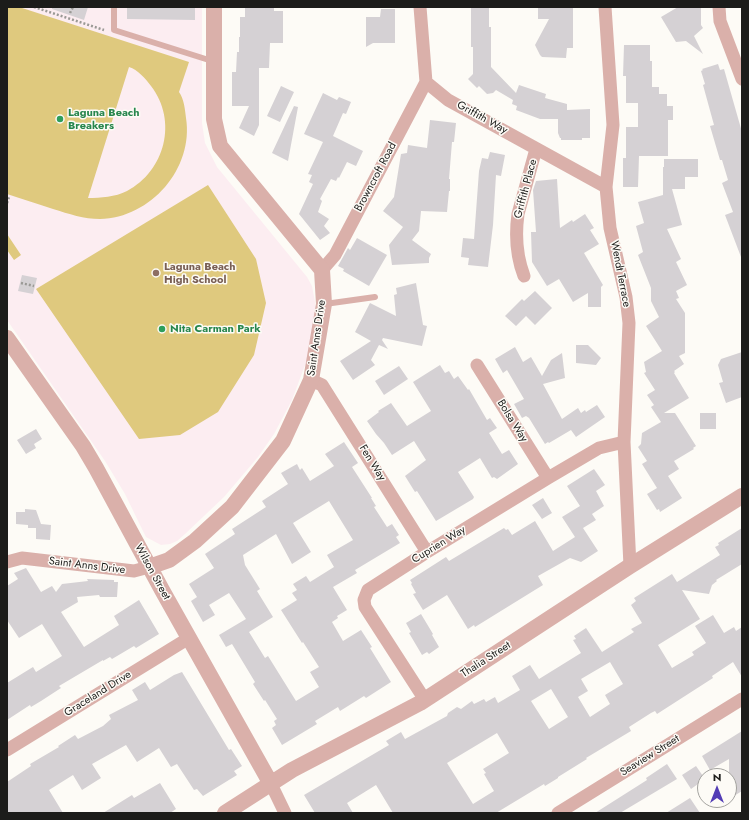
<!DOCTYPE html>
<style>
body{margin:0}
#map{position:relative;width:749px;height:820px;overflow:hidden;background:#fdfbf6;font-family:Jost,sans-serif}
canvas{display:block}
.frame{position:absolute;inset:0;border:8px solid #1c1c1a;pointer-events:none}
.north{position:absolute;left:697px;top:768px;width:40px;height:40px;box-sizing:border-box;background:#fdfbf6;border:1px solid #a3a29e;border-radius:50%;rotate:0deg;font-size:11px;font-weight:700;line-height:16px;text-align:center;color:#1c1c1a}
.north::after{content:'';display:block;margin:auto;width:14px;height:18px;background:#533db5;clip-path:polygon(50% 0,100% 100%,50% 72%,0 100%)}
</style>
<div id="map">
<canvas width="749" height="820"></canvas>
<div class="frame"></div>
<div class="north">N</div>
</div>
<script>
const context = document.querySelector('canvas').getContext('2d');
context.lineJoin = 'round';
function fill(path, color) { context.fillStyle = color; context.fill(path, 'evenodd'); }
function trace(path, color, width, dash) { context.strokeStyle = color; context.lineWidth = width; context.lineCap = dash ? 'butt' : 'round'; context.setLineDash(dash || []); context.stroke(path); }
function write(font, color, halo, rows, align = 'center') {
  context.font = font + ' Jost,sans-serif'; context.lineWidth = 3; context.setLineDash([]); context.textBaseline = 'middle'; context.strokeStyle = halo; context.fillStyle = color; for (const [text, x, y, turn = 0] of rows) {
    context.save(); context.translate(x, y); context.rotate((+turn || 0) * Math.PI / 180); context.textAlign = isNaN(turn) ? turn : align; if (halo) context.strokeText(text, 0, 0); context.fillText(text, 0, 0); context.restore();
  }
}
fill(new Path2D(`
 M7,7H202V123L205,143L217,167L307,277L312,286L315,302V314L308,357L292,400L274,434L258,457L224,497L185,534L177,541L170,544L161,545L146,537L142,529L125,494L105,461L7,320Z`), '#fcedf1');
fill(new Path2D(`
 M7,7H19L189,62L179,92C184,99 185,109 186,118C194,168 151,218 100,219C84,219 69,214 53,209C38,204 22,199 7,194ZM129,67C138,70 145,78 151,86C178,121 165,171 127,191C115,197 101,198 88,198Z
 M208,185L256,259L266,303L254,355L218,412L180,435L139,439L36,289Z
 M7,234L21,255L14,260L7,250Z`), '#dfc97e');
fill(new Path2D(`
 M52,7H88L84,20L52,9Z
 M127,7H195V20L127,19Z
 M245,7H274V11H283V43H270L269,68H259V125L254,136L239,128L249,106H232V72H236L237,52H239V37H240V17H245Z
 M471,7H489V27H491V67L516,93L519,85L546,94L545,98L567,104V110L590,109V138H582V140H561V138H560L558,133V119H540L516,110L517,106L512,104L513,100L496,90L493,93L487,94L479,86L477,88L468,79L473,74V47H471Z
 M538,7H573V48H567L566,58L542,57L540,55L535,45L549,19H538Z
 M678,7H701V25L703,28L694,36L703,54L686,41L676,42L661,17Z
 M381,9H395V43H373L366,47V17H380Z
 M624,45H650V61H652V87H659V94H667V106H673V120H668V156H639L638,187H623V158H626V127H638V103H626V76H623Z
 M718,64L720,70L724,69L742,132L741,257L725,215L733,212L722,183L728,180L722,160H720L710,126L714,125L703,85L705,84L701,71L703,70L702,69Z
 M281,86L294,92L280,122L267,116Z
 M323,93L337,100L339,97L351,102L346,114L343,113L333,136L363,151L356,166L347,162L339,178L338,177L336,181L331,179L320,199L322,201L318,212L329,219L324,226L330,233L320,240L299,214L313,184L309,182L312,175L308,174L323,142L304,134Z
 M294,106L298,107L288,161L272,153Z
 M430,120L456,123L454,142H452L449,179H450V191H449L447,212L421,211L419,231L412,240L431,254L429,258V263L392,265L389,245L403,227L383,211L394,197L401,154L407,153L408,145L427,148Z
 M490,152L505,155L501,176L496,175L493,225L488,267L468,265L469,258L461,257L463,238L474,239L479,171L482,158L488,159Z
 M664,159H698V177H685V189H672L682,225L667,229L681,259L676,262L687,285L676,291L679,298L676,299L685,313V353L679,356L684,364L674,371L675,372L674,373L689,398L664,413H675L696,446L693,448L694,449L674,461L679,469L668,476L682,498L660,512L659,509L657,510L647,494L657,488L642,464L647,461L638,447L641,444L642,433L661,422L651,407L654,405L647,395L655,390L644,373L646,372L644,362L662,351L646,326L659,317L651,301V288L638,255L643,252L636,226L644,223L638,202L663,195V167H664Z
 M557,179L560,228L572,220L573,222L585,214L594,228L590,230L599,244L584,253L603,285L601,287V307H588V293L573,302L559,279L547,286L532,262L531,232H536L533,190L536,181Z
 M357,238L387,255L369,286L343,271L344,269L338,266L348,248L350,250Z
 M22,275L37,278L33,294L18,291Z
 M416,283L423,325L427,326L422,346L383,338L382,340L388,349L379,345L371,360L375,365L353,380L340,361L371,341L355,332L370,303L396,316L394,295L397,294L396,288Z
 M535,291L552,308L535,325L526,316L516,326L505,316L522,299L524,301Z
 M576,345H588L601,358L596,365L576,363Z
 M515,347L523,362L531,357L542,376L551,360L562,353L565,378L543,384L562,419L578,408L581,413L585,410L586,412L597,405L605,417L576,437L571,430L549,443L548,442L545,444L529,418L526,416L522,418L514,404L524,399L507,370L503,373L495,359Z
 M742,352V397L726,403L719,383L723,382L718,365L721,359Z
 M440,365L445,373L449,371L454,379L458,376L468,390L469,389L487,420L490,418L497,428L489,433L502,454L509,450L518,464L497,479L494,477L492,478L480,458L458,472L474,497L473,499L436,521L417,491L415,492L405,476L426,460L414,441L392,455L384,443L376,434L367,421L379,412L378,411L391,403L407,426L431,411L413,382Z
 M399,366L408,379L384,395L375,381Z
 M700,413H716V429H700Z
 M36,429L42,439L34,444L36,448L26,454L17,440Z
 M344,442L358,463L352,467L372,498H371L376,506L374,507L387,527L392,524L399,535L396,537L400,543L355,570L357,573L333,587L347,610L337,616L338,618L332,622L343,641L361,630L372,647L370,648L391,682L366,698L364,696L340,711L338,707L315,721L317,724L282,745L272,728L276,725L274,721L277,719L265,700L264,701L253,684L255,682L232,644L226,647L219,635L246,619L229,593L209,605L215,615L203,622L191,601L197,597L189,584L214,568L205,554L235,534L232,529L266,507L262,501L288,484L281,473L297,464L300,470L302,468L310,481L334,466L325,454ZM329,501L353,540L327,555L334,567L310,582L306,576L293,584L297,590L292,593L297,600L281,610L302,643L303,642L319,667L310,672L319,687L296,701L268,656L265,658L249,632L273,617L257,591L260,589L245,565L243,555L276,534L292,564L311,552L293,523Z
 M594,469L605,485L596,491L604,506L592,514L596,520L583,528L598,551L581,562L570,558L538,576L543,585L475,627L474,625L468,629L447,595L423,610L413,594L416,593L411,584L412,583L410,580L446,557L449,561L504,528L506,530L508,529L512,535L535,521L553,551L575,537L562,517L580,506L567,486Z
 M543,498L552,513L542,519L532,505Z
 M25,509L36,510L41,524L51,525L50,540L36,539V528H28V525L16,524V512H25Z
 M742,528V564L716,580L717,581L712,585L709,594L682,590L700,619L658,645L672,668L694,655L692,652L706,643L695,626L713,615L724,633L734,627L736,631L742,627V677L733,662L712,676L713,678L657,714L655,711L651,713L629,727L631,731L586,758L587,759L558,777V778L545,786L544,784L496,813H393L376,785L347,803L353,813H315L304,795L389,745L386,741L401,732L405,739L447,716L448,713L457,707L461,709L472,701L474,704L484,699L486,702L495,697L498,703L520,690L512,676L530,665L539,679L581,653L573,640L576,639L574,636L586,628L602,652L634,632L631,629L642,623L631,605L636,601L634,598L672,574L677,582L720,555L715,547L719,545L718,543ZM610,662L623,684L605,695L610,704L590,717L578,697L588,691L581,679ZM551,689L568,717L549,729L531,701ZM497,733L509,753L483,769L486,773L484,774L494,791L473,804L447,763Z
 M26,568L41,592L52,586L56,592L62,584L88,581L87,579L114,580V582H118L117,597H100L99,595L77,597L78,602L61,612L84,647L119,625L114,616L139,600L159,634L136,648L134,646L112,659L110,657L103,661V660L59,686L61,688L41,701L31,707L30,705L7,720V683L33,667L36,672L62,656L42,624L19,638L7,620V586L18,579L14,573Z
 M421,614L433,634L432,635L439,647L429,654L427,652L422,655L409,633L411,632L406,623Z
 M182,672L229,750L231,749L242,766L234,771L237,775L203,796L197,789L194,790L177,764L171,767L159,748L137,762L126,745L92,764L101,778L82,790L73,775L49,790L63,813H7V782L31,766L30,764L59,747L58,746L75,735L78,739L103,726L111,719L109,715L138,700L132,690L145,682L150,690L174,675Z
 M742,731V791L729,799V759L710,770L702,756Z
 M667,764L677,779L620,813H595L647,780L646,778Z
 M696,766L705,779L691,789L682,775Z
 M160,783L176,809L170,813H103L132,795L134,798Z
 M690,798L700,813H666Z`), '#d5d1d4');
trace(new Path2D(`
 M34,7L104,30
 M70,13L73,7
 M7,203L9,197
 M21,283L34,286`), '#9a9995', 2.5, [2, 2]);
trace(new Path2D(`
 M114,7V30L212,61
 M325,304L375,297`), '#dab0aa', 6);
trace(new Path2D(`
 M420,7L426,82L448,100L606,187
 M605,7L613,125L606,187L610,228L626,297L629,323L624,442L630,566
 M719,7L720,21L742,79
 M322,270L335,255L426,82
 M524,276C516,255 515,236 518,214L536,149
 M477,365L548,478
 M311,380L322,385L427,552
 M7,562L22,558L134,571L149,567
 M425,700L365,607L364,600L368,590L427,552L548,478L599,448L624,442
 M7,750L189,638
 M271,784L285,813
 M558,813L742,699`), '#dab0aa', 13);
trace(new Path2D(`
 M7,338L83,446L96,468L162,590L271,784
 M149,567L169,560L195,541L232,507L283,441L311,380L324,304L322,270L220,146L214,119V7
 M225,813L292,770L420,703L630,566L742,496`), '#dab0aa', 16);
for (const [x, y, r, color] of [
 [60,119,4,"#2e9e5b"],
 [156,273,4,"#8d6e63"],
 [162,329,4,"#2e9e5b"]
]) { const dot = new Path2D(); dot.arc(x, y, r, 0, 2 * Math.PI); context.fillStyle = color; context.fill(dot); trace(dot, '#fdfbf6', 1.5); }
write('bold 11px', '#27864d', '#fdfbf6', [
 ["Laguna Beach",68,113],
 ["Breakers",68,126],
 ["Nita Carman Park",170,329]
], 'left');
write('11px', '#1c1c1a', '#fdfbf6', [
 ["Griffith Way",482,118,29],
 ["Browncroft Road",376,177,-62],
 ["Griffith Place",526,189,-75],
 ["Wendt Terrace",620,274,79],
 ["Saint Anns Drive",317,338,-82],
 ["Bolsa Way",512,421,58],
 ["Fen Way",372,463,58],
 ["Cuprien Way",439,545,-32],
 ["Saint Anns Drive",87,566,7],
 ["Wilson Street",152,572,61],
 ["Thalia Street",486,660,-33],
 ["Graceland Drive",98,694,-32],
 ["Seaview Street",650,756,-32]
]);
write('bold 11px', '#785e54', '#fdfbf6', [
 ["Laguna Beach",164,267],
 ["High School",164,280]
], 'left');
</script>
